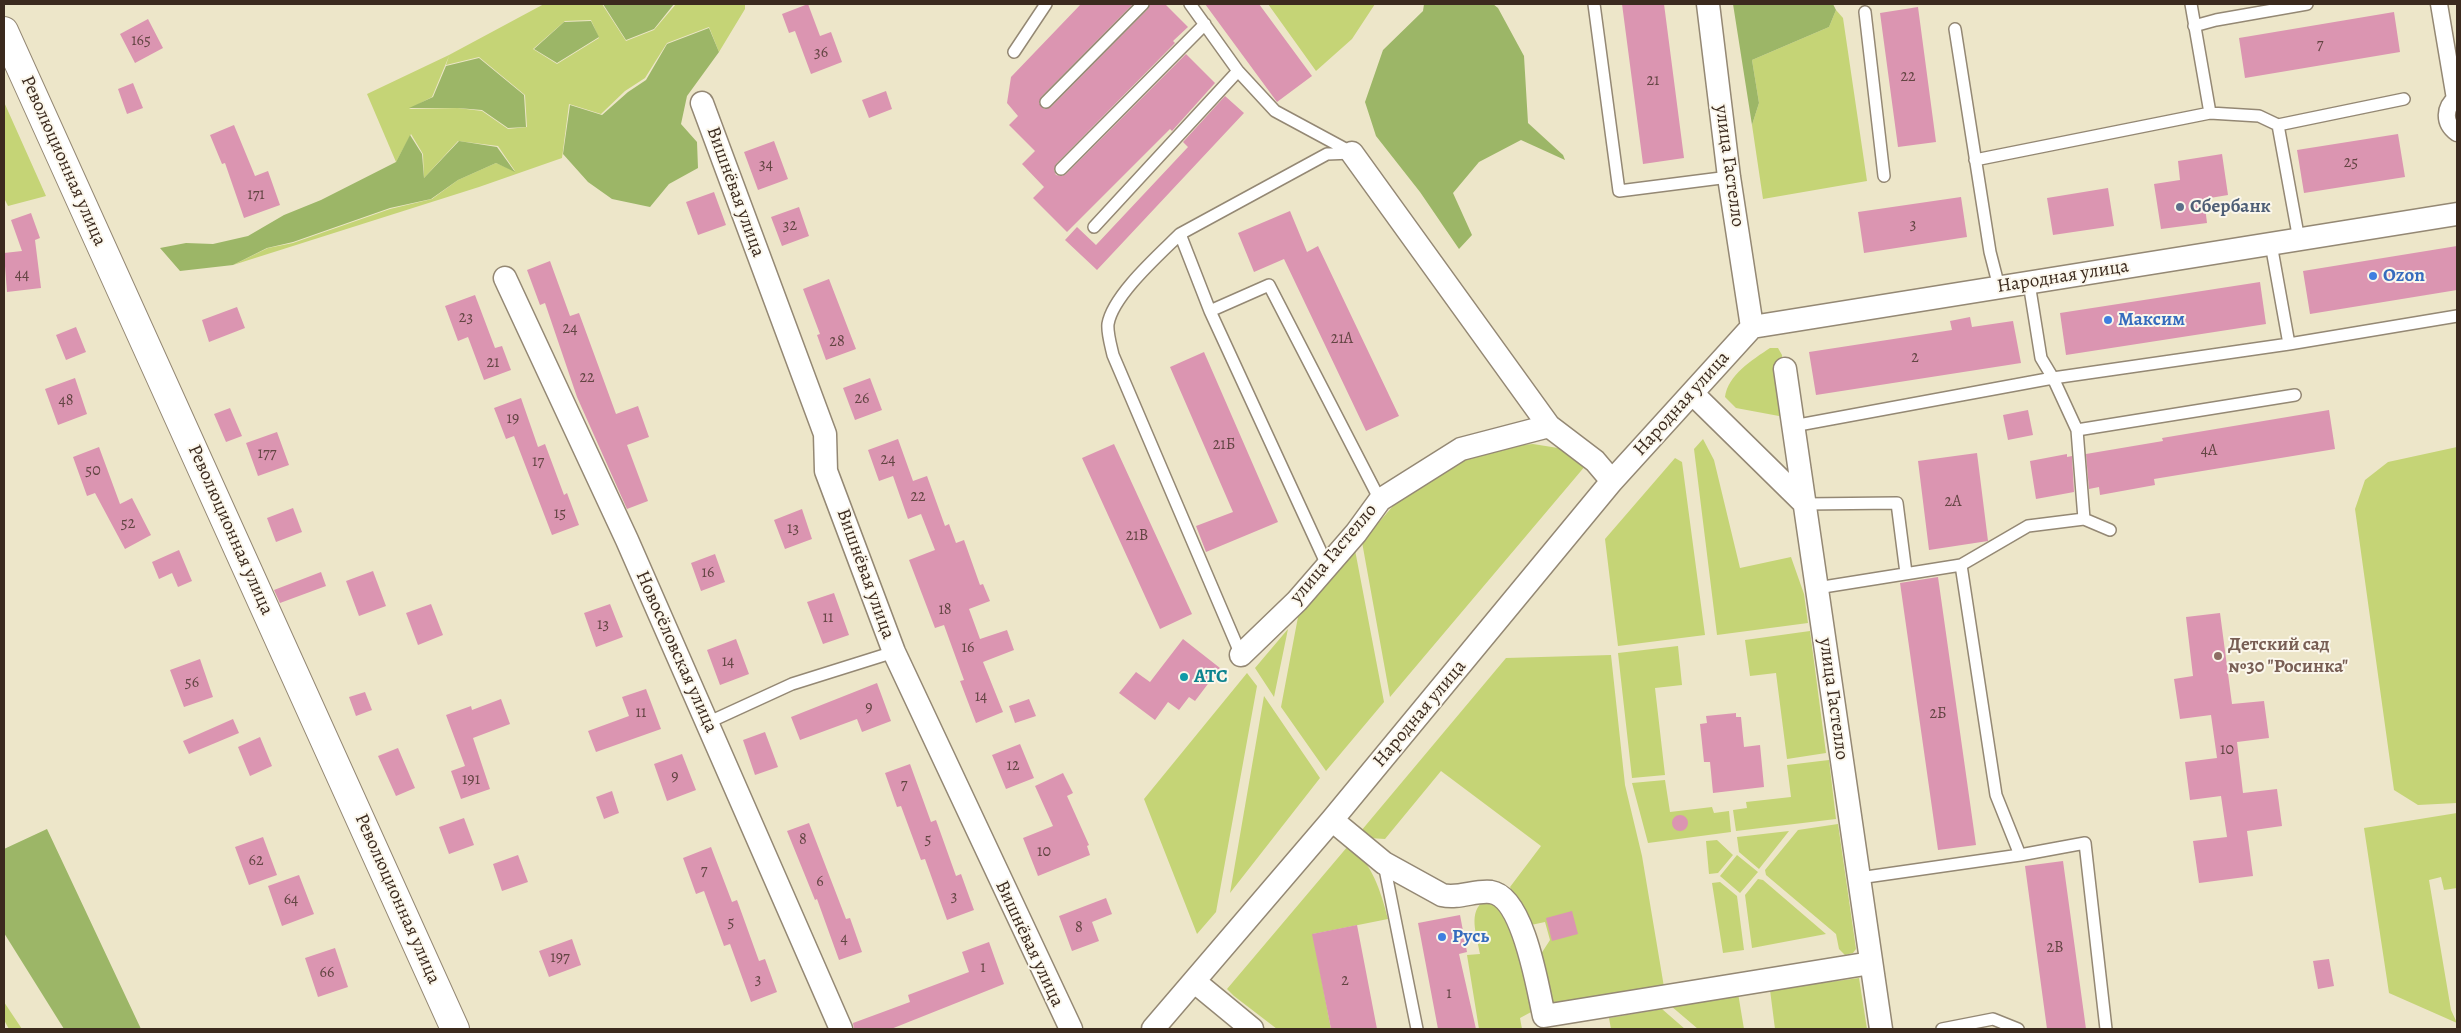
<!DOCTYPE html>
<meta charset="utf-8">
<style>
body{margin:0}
#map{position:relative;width:2461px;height:1033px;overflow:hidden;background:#ede6c9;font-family:Alegreya,serif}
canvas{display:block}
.frame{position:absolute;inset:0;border:5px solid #3b2a1e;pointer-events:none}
</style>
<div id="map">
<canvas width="2461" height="1033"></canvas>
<div class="frame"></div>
</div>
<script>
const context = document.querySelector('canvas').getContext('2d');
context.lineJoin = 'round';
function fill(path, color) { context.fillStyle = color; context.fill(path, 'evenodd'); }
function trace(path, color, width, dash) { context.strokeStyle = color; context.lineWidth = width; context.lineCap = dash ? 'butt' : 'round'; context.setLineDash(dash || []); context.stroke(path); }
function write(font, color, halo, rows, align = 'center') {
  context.font = font + ' Alegreya,serif'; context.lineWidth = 4; context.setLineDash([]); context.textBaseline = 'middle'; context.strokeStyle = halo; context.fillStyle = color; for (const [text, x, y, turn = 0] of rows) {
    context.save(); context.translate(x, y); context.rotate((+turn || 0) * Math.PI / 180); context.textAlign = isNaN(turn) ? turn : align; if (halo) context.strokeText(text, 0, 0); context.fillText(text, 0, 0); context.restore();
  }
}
fill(new Path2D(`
 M544,4H602L626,41L654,30L676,4H745V9L719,52L709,27L667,43L645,78L625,91L601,114L569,104L562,158L479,187L233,265L268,248L293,243L390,209L432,199L458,180L496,163L515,171L498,146L458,141L424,178L423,154L411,134L396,162L367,94L449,55ZM591,20L599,38L557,64L533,49L565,21ZM449,56L446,65L479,57L525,95L527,127L508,129L482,111L458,108L409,109L432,97Z
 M1268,4H1375L1352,39L1316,71Z
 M1836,10L1843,18L1867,181L1763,199L1752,125L1759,103L1752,60L1829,27Z
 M4,102L46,196L8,206L4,198Z
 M1770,348H1778L1782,355L1786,412L1779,416L1736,408L1725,397C1728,375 1752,360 1770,348Z
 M1703,439L1714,460L1740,568L1791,557L1804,594L1808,623L1717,635L1694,449Z
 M1533,444L1558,448L1586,465L1390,697L1362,542L1404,493L1452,462L1497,447Z
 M2457,447V803L2418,805L2394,790L2355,509L2365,480L2388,462Z
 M1675,458L1682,462L1705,635L1618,646L1605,539Z
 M1355,550L1384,702L1326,771L1281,707L1298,617Z
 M1288,629L1274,697L1255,668Z
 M1810,631L1826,753L1787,759L1776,673L1750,676L1745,640Z
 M1678,646L1682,685L1655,688L1665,775L1632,778L1618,653Z
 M1611,655L1625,785L1642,856L1664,987L1558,1005L1548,1001L1539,957L1550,940L1545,922L1531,925L1510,887L1541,846L1441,771L1385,839L1369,838L1361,831L1506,658Z
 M1247,673L1257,686L1216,912L1197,934L1144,799Z
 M1264,696L1320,778L1230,893Z
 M1829,760L1836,819L1736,831L1733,810L1747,808L1746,802L1791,797L1787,765Z
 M1665,780L1670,812L1712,807L1714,813L1729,811L1731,832L1648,843L1632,783Z
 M2457,813V888L2444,890L2441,877L2429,880L2451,1010L2457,1023L2389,993L2364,828Z
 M1838,824L1856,949L1853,953L1845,955L1839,949L1836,934L1766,875L1765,870L1798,830Z
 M1789,831L1759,869L1739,852L1737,837Z
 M1717,840L1733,855L1718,873L1709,874L1706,841Z
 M1348,846C1372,861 1381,892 1388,919L1313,934L1331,1029H1277L1234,996L1227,989Z
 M1737,855L1758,872L1740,893L1720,876Z
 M1758,879L1763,880L1826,934L1752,948L1745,895Z
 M1720,882L1737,896L1744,950L1723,953L1712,883Z
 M1485,900L1495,903L1520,941L1533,1011L1520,1018L1522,1029H1479L1467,955L1480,954C1477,935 1467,912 1485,900Z
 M1859,978L1867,1029H1775L1770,990Z
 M1738,993L1744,1029H1698L1671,1006Z
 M4,1002L22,1029H9L4,1020Z
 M1662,1009L1685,1029H1611L1609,1018Z`), '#c5d476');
fill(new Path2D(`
 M603,4H674L654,29L626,40Z
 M1424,4H1493L1498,8L1524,56L1528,123L1563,155L1565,160L1521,140L1479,162L1453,193L1472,235L1459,249L1420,192L1376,136L1365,102L1383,50L1423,11Z
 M1733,4H1833L1836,10L1829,27L1752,60L1759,103L1752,125Z
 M591,21L599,37L557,63L534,49L564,22Z
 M709,28L719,52L687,96L681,124L697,142L698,168L669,184L650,207L612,199L588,182L563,154L570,105L602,115L628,92L646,80L667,44Z
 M479,58L524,95L526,127L508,128L482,110L458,108H409L433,97L446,66Z
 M410,135L422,154L424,178L459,141L497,147L515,172L496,163L458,180L431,199L390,208L293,242L267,248L233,265L180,271L160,248L186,243L213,244L248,236L284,215L321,200L396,162Z
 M47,829L141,1029H64L4,933V849Z`), '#9cb667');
fill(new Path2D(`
 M808,4L820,36L831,32L842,62L811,74L795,31L789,33L782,14Z
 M1081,4H1133L1041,97L1039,103L1044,109L1051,107L1148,9L1150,4H1165L1188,27L1173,41L1175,43L1056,164L1054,170L1056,175L1062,176L1066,174L1186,54L1215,83L1172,131L1170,129L1067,232L1033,198L1044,187L1022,164L1035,151L1009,125L1018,116L1007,103L1011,77Z
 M1205,4H1259L1312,76L1277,102Z
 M1622,4H1664L1684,158L1643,164Z
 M1918,7L1936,142L1898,147L1880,13Z
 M2394,12L2400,52L2245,78L2239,38Z
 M148,19L163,48L135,63L120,34Z
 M133,83L143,108L127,114L118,89Z
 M886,91L892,109L869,118L862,100Z
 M1225,96L1244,113L1097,270L1065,240L1077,227L1096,245L1188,147L1183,142Z
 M234,125L255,176L268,171L280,205L244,218L225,163L222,164L210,135Z
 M2398,134L2405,177L2304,193L2297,150Z
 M774,141L788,179L758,190L744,152Z
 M2222,154L2228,195L2204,199L2207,223L2161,229L2154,184L2180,180L2178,161Z
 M2108,188L2114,226L2053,235L2047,198Z
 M714,192L726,225L698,235L686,202Z
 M1961,197L1967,237L1864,253L1858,212Z
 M799,207L809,236L782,246L771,217Z
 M1290,211L1307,252L1318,246L1399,416L1366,431L1284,259L1254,272L1238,233Z
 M31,213L40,238L35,240L41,288L7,292L4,253L22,251L11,220Z
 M2457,246V290L2310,314L2303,271Z
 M550,261L570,316L579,313L616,414L638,406L649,437L627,445L648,501L627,509L577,397L545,303L540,305L527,270Z
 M829,279L856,349L826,360L817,335L820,334L803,289Z
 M2260,282L2266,324L2066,355L2060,313Z
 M475,295L495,348L502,346L511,370L484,380L468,337L458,341L445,306Z
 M237,307L245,328L209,342L202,320Z
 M1970,317L1972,327L2013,321L2021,363L1816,395L1809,352L1952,330L1950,321Z
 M76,327L86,352L66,360L56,335Z
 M1204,352L1278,522L1206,552L1196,526L1233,512L1170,367Z
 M75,378L87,414L58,425L45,389Z
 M870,378L882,410L855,420L843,388Z
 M521,398L538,447L545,444L564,495L567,493L579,525L552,535L514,436L506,439L494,408Z
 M230,408L242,436L226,442L214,414Z
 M2028,410L2033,435L2008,440L2003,415Z
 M2329,410L2335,449L2154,479L2155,485L2100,495L2099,487L2089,489L2086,454L2163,441L2162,438Z
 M277,432L289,465L258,476L246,443Z
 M898,439L913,481L927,476L945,526L949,524L956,543L964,540L980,585L983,584L990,601L969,609L980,639L1007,630L1014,650L983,662L1003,712L976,723L960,681L964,680L944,625L935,628L909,560L935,550L921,514L908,519L893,476L879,481L868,450Z
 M1114,444L1192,614L1160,629L1082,458Z
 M99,447L120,504L132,498L151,535L125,549L95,493L87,496L73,457Z
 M1977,453L1988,541L1929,550L1918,461Z
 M2067,454V457L2072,456L2074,492L2036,499L2030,461Z
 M293,508L302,532L276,542L267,518Z
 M802,509L812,539L785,549L774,520Z
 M179,550L192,581L178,587L172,573L159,579L152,562Z
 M715,554L725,582L701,591L691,563Z
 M373,571L386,606L359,616L346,581Z
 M321,572L326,586L280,603L274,590Z
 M1938,577L1976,845L1938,850L1900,583Z
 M834,593L849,635L823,644L807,602Z
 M431,604L443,635L418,645L406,613Z
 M610,604L623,637L596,647L584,613Z
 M2220,613L2232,704L2264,701L2269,738L2237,742L2243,793L2277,789L2282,826L2247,831L2253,876L2199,883L2193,841L2227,837L2221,796L2190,800L2185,762L2217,758L2211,715L2180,719L2174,679L2193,676L2186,617Z
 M736,639L749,674L720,685L707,650Z
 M1183,639L1220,668L1195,701L1189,697L1179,710L1168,702L1155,720L1119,693L1136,672L1150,682Z
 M200,659L213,697L184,707L170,670Z
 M877,683L891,721L862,732L857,719L800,740L791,717Z
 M646,689L661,729L596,752L588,731L629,716L622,697Z
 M365,692L372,710L356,716L349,697Z
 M501,699L510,724L473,738L490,789L461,799L451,771L465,766L446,715L471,706L472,710Z
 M1029,699L1036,716L1015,723L1009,706Z
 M1736,713V717H1741L1744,747L1760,745L1764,787L1713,793L1710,762H1704L1700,724L1707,723L1706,716Z
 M233,719L239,733L189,754L183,741Z
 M765,732L778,767L755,775L743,740Z
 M260,737L272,766L250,776L238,747Z
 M1020,744L1034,778L1006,789L992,755Z
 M398,748L415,788L396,796L378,756Z
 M682,754L696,790L667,801L654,764Z
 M910,764L931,822L936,820L956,876L961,874L974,910L947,920L925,859L921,860L901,806L897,807L885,773Z
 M1063,773L1073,793L1067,796L1089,845L1087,846L1090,855L1038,876L1023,838L1053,826L1035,786Z
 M612,791L619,813L604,819L596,797Z
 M1672 823a8 8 0 1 1 16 0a8 8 0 1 1-16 0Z
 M464,818L474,845L449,854L439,827Z
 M809,823L846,919L850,918L862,952L839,960L817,899L815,900L787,831Z
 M263,837L277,875L249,885L235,847Z
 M711,847L732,902L737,900L759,961L765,959L777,992L751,1002L730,944L724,946L704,891L696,894L683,858Z
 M518,855L528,882L502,891L493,864Z
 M2063,861L2086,1029H2047L2025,866Z
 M299,875L314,914L282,926L268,886Z
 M1106,898L1112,914L1092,922L1099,941L1072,951L1059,916Z
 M1572,911L1578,934L1552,941L1546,918Z
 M1460,915L1467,952L1459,954L1476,1029H1438L1418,923Z
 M1357,925L1377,1029H1331L1312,934Z
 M572,939L581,965L549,977L539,951Z
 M989,942L1004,984L891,1029H854L853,1023L910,1002L908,995L969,972L962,952Z
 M335,948L348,987L318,997L305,958Z
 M2329,959L2334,986L2318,989L2313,961Z`), '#db95b1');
const service = new Path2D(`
 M1190,4L1238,71L1275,111L1351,152
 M1594,4L1619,191L1729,177
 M2191,4L2210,113L2259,116L2278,125L2299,240
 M1865,12L1884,176
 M2194,26L2216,20L2307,4
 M1955,29L1990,252L1999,287
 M1014,52L1046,4
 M1046,102L1143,4
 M2278,125L2404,99
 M1975,160L2210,113
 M1061,169L1205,24
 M1094,227L1238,71
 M1180,234C1160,254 1113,295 1108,324C1107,333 1111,346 1113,355L1241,655
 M1210,311L1269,285L1380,500
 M2289,344L2457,316
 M1793,426L2053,378L2041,358L2029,283
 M2077,430L2295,395
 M1805,504L1897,503L1906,573
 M2084,519L2077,430L2053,378L2289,344L2271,244
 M1327,565L1210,311L1180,234L1327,154L1352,153
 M1961,565L2028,526L2084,519L2110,530
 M1817,588L1961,565L1996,795L2020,855
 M707,723L792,684L894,652
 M1384,864L1417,1029
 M1859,878L2020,855L2085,843L2106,1029
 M1942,1029L1993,1019L2018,1029`);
const pedestrian = new Path2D(`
 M2439,4L2455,99
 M2457,97C2444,107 2443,123 2457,133`);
const minor = new Path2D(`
 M1708,4L1729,177L1752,327
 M702,103L825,434L826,471L894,652L1071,1029
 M1352,153L1549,426L1595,461L1612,481
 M505,278L627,540L841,1029
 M1785,369L1881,1029
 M1692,393L1805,504
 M1241,655L1297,601L1356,533L1380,500L1461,449L1549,426
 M1332,820L1384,863L1442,895C1459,899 1475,890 1491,892C1524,897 1538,990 1544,1016L1871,963
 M1195,982L1252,1029
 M1153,1029L1332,820L1612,481L1752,327L2457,214`);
const tertiary = new Path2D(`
 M4,31L455,1029`);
trace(service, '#948874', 14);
trace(pedestrian, '#948874', 19);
trace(minor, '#948874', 25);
trace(tertiary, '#948874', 30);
trace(service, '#fff', 11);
trace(pedestrian, '#fff', 16);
trace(minor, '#fff', 22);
trace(tertiary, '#fff', 28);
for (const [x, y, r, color] of [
 [2180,207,5,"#5c6f8a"],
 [2373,276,5,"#3f7fe0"],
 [2108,320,5,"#3f7fe0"],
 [2218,656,5,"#8d6e63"],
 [1184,677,5,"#0f9aa8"],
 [1442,937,5,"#3f7fe0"]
]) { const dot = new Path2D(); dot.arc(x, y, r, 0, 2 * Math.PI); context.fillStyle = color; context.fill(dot); trace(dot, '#fbf7ec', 2); }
write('16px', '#634543', null, [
 ["165",141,41],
 ["7",2320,45],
 ["36",821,53],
 ["22",1908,77],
 ["21",1653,81],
 ["25",2351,163],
 ["34",766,165],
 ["171",256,195],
 ["3",1913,225],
 ["32",790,226],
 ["44",22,275],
 ["23",466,318],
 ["24",570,329],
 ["21А",1342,339],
 ["28",837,342],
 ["2",1915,358],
 ["21",493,363],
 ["22",587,378],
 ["26",862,399],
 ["48",66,401],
 ["19",513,419],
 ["21Б",1224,445],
 ["4А",2209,451],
 ["177",267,454],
 ["24",888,460],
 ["17",538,462],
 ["50",93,471],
 ["22",918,497],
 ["2А",1953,502],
 ["15",560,514],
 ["52",128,524],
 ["13",793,529],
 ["21В",1137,536],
 ["16",708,573],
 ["18",945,610],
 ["11",828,618],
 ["13",603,625],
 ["16",968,648],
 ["14",728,662],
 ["56",192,683],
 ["14",981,697],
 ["9",869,708],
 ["11",641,713],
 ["2Б",1938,714],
 ["10",2227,750],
 ["12",1013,766],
 ["9",675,777],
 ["191",471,780],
 ["7",904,785],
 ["8",803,840],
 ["5",928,840],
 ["10",1044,852],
 ["62",256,861],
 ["7",704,871],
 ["6",820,882],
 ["3",954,897],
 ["64",291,900],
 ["5",731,923],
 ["8",1079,928],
 ["4",844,939],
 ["2В",2055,948],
 ["197",560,958],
 ["1",983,968],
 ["66",327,973],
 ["3",758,980],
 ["2",1345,981],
 ["1",1449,994]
]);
write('19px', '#3b2a1e', '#fbf7ec', [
 ["Революционная улица",63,161,66],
 ["улица Гастелло",1729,166,82],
 ["Вишнёвая улица",735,192,70],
 ["Народная улица",2063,277,-9],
 ["Народная улица",1682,404,-48],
 ["Революционная улица",230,530,66],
 ["улица Гастелло",1334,554,-50],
 ["Вишнёвая улица",865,574,70],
 ["Новосёловская улица",676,652,66],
 ["улица Гастелло",1833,699,82],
 ["Народная улица",1420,714,-50],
 ["Революционная улица",397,899,66],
 ["Вишнёвая улица",1029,944,65]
]);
write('bold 19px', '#4e5e75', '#fbf7ec', [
 ["Сбербанк",2190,207]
], 'left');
write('bold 19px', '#366cbe', '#fbf7ec', [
 ["Ozon",2383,276],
 ["Максим",2118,320],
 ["Русь",1452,937]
], 'left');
write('bold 19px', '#785e54', '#fbf7ec', [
 ["Детский сад",2228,645],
 ["№30 \"Росинка\"",2228,667]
], 'left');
write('bold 19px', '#0d838f', '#fbf7ec', [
 ["АТС",1194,677]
], 'left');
</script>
